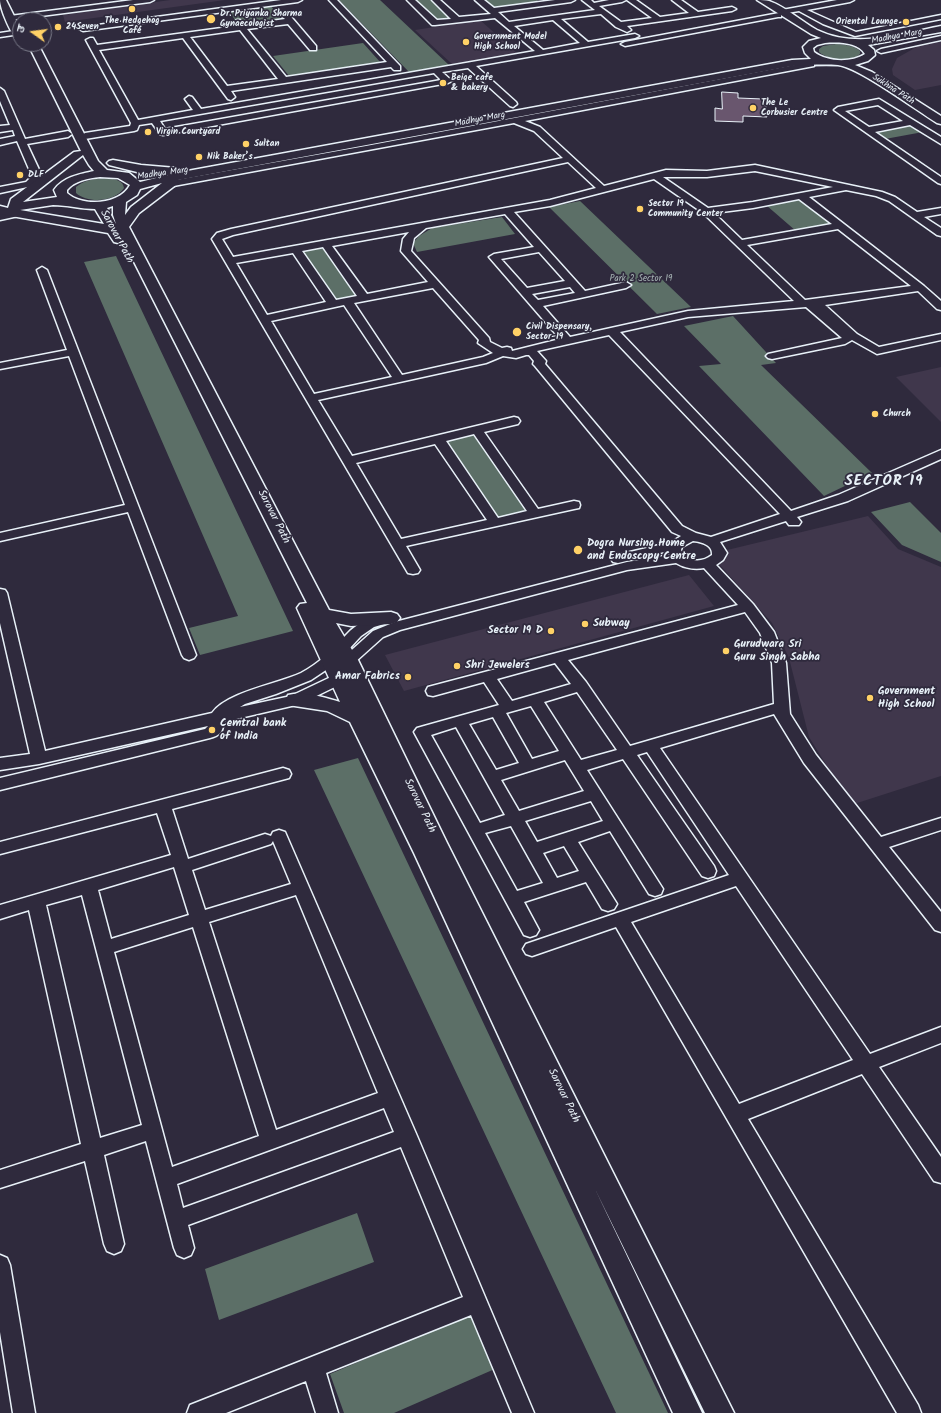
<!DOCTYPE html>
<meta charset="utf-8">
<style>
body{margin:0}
#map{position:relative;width:941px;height:1413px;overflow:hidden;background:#2f2a3d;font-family:Kalam,"Playpen Sans Deva",sans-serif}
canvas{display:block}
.north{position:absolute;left:12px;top:12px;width:40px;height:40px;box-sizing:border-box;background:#2f2a3d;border:1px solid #797a88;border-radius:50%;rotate:284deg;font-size:11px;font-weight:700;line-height:16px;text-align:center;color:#e8f1f8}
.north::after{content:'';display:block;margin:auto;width:14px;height:18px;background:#ffd166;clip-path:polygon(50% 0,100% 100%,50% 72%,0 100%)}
</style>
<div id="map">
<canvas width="941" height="1413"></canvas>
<div class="north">उ</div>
</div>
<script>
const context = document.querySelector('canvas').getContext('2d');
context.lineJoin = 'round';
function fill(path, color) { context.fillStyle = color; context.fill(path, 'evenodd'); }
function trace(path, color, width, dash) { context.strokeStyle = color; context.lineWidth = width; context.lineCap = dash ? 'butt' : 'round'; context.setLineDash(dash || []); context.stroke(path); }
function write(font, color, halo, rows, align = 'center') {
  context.font = font + ' Kalam,sans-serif'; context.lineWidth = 3.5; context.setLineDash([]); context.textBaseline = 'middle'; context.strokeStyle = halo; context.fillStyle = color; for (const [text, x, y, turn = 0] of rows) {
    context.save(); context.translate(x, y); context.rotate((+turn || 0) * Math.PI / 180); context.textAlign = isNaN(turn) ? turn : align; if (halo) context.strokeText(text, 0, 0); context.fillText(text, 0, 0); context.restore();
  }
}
fill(new Path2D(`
 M170,0H225L65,22L63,15Z
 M480,20L518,54L452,64L415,30Z
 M941,41V85L915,90L893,75L892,69L897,58L920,45Z
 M941,367V422L896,377Z
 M868,516L898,549L941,567V776L851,805L809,737L789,658L772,623L719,564L723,551Z
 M689,575L714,606L404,691L385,655Z`), '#40374c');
fill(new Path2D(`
 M339,0H380L450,66L409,72Z
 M413,0H432L452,19L436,21Z
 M483,0H537L540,3L494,9Z
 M271,6L282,20L239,26L229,11Z
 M363,43L381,63L289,76L273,56Z
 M836,44C845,45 853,45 860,51V54C850,63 828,60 819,52V49L823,46Z
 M913,125L923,132L885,139L875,132Z
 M105,178C112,179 123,179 124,188C115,202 88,204 76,193V187C84,180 94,179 105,178Z
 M800,199L831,224L796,231L766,205Z
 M580,201L691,307L657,314L549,207Z
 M502,217L515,234L417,252L413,243L419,236L432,228Z
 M324,247L359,296L336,301L302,252Z
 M116,256L293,631L200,655L189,628L238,616L84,262Z
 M733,316L776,363L761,365L872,473L824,496L699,366L721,364L684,326Z
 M473,434L527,510L496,518L443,441Z
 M910,502L941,533V562L902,545L871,512Z
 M358,758L668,1413H616L314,770Z
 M357,1213L374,1262L219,1320L205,1269Z
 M473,1313L497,1368L394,1413H344L330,1374Z`), '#5c6f67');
const building = new Path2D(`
 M722,92L738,93V98L763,99L764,105L766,106L767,117L743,116V122L715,121V108L722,109Z`);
fill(building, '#69566e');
trace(building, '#e8f1f8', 1);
const minor = new Path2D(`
 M133,0H154L150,2L10,20L6,18L10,16Z
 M281,0H302L298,2L83,31L79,29L83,27Z
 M329,0H337L400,66V70H394L391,67L231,91L235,97L231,100L228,99L183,38L99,50L138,120L193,110L185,99L189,96L192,97L201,109L535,51L495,18L435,25H432L407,0H415L437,20L451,19L432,0H440L459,17L491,14L475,0H484L494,8L555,0H575L571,2L498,12L509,22L595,10L582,0H591L594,3L609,0H626L622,2L599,6L621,22L652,18L627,0H636L660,17L689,13L672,0H681L698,12L732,7L736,9L732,11L627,26L631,30L627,32L616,27L601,14L561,19L588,42L635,34L639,36L635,38L476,66L516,102L517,104L513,107L510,106L468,68L442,72L452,81L448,83L163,135L160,134L152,123L139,125L137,130L134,131L85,139L81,136L85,133L130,126L131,123L86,40L90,38H93L97,45L236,26L233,22L237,20H240L244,25L285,19L280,14L284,12H287L316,46V50H310L288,24L247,29L286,77L387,62ZM553,20L580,43L543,50L514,26ZM240,30L278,79L227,86L190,37ZM434,73L441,80L165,129L160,121Z
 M837,0H854L850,2L807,10L856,32L941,15V19L855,36L823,24L799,11L781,14V17H778L625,46L621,44L625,42L779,13V10H782Z
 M20,30V34L0,37V33Z
 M941,36V40L881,53L877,51L881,49Z
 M811,62H814V66L525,121L540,127L604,186L666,170L707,171L755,165L882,192L895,197L917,212L941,208V214L924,217L941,228V236L937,235L889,201L876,196L846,190L809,197L924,286L941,301V310L937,309L918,291L825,305L857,334L879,347L941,334V340L877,354L852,340L845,344L772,359L768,358L766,356L768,354L842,338L806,307L688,317L620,332L791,511L838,495L941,450V459L848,501L797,517L801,522L799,525H789L786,521L720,542L727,553L723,560L716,565L753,604L774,632L786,663L790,714L816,755L881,837L941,818V830L889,847L941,912V932L935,930L804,763L774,714L660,748L870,1054L941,1027V1043L879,1067L941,1157V1183L934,1181L862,1074L748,1119L918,1405L921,1413H897L616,927L532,956L526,954L523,949L526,944L729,875L647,752L637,755L714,866L716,871L714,876L708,878L702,876L623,759L587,770L663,889L661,894L655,896L649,894L610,831L578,842L617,904L614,909L608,911L602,909L586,882L524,902L539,930L536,935L530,937L524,935L414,732L417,728L499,705L484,682L433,696L428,695L426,691L428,687L738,605L704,568C695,570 684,568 676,563L627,570L400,630L383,637L354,663L343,683L300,704L223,722C224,731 219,736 210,738L0,790V778L205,729L208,726L39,764L0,770V758L30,754L0,623V589L5,590L7,593L45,751L212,713C227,692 277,684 301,673C320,663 333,649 347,634C357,623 377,612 391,616L393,619L391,622L374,627L361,636L335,664L311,680L276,694L245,704L240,707L291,696L333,676L344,657L373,631L395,622L627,562L670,555L668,551L618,563L613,562L611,559L613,556L672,542L681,536L672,532L535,366L533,364L534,361L529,355H526L516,358L503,356L486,363L318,400L352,456L514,417L518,418L520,421L518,424L484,432L538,509L574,501L579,502L580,505L579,508L574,509L406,546L420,570L418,573L413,574L408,573L212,239L217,233L231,229L563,158L534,131L514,123L168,187L163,184L165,182L366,146ZM568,162L596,188L550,200L233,257L222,239L233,235ZM755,171L833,187L753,202L708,208L663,177H707ZM654,179L703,213L794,301L688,311L570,337L543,306L626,288L631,285L626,282L585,291L514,212L550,206ZM799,199L832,224L742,240L714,213L753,208ZM505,214L534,247L494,254L489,257L560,339L512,351L511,348L507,347L502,348L490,342L489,338L411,251L414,238L426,228ZM838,229L911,286L805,300L747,245ZM409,232L403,239L401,251L428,282L367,294L332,246ZM323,247L357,296L336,300L302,251ZM539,252L565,281L527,288L501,259ZM293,253L326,302L267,315L236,263ZM570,287L575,293L538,300L532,294ZM433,288L479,340L478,343L493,353L483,357L402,375L354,303ZM344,305L392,377L314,394L271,321ZM609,335L780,514L711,537L696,533L682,526L545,364L546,361L537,351ZM474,434L527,511L498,518L446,441ZM435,444L487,520L401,539L356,463ZM693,541C702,542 713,545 712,555C702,563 687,563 681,550L682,547ZM745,612L760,633L772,663L774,704L630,746L586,682L568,660ZM555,663L571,684L512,701L497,679ZM577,692L617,750L581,760L544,702ZM531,706L559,751L532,759L506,713ZM493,717L519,763L496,770L469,724ZM456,727L505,815L480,823L431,735ZM565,760L584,791L519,811L501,780ZM591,801L603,821L537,842L525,821ZM511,826L543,883L517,891L485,833ZM564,846L579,871L557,878L543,853ZM736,886L853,1060L739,1104L631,922Z
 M0,88L4,91L25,139L68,131L72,134L68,137L27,144L42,176L32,186L0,193V187L26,182L32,176L17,141L0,145V139L15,136L13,130L0,132V126L10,125L0,101Z
 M879,99L941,137V144L910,125L875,132L941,177V184L938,183L834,110L838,107ZM878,105L903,121L869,127L845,111Z
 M20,210L25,213L23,215L0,220V214Z
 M42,267L47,270L196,655L194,658L189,660L184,658L182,655L128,512L0,541V533L125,505L69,356L0,369V363L67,350L37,270Z
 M283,768L289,770L291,774L289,778L172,809L188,859L265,834L271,836L273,832L279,830L285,832L417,1136L534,1413H512L471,1315L326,1373L338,1413H316L306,1381L226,1413H187L190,1405L463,1297L401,1147L188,1225L194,1248L191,1255L184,1258L177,1255L174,1248L146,1141L104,1155L124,1244L121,1251L114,1254L107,1251L104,1244L85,1161L0,1188V1170L81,1144L29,910L0,919V905L171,855L157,813L0,854V842ZM273,841L291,884L205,910L192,870L271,844ZM174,867L189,915L111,939L98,890ZM82,895L142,1125L100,1138L46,905ZM296,895L378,1093L276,1130L209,922ZM193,927L259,1136L172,1167L114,952ZM384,1108L394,1132L183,1208L177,1184Z
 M0,1255L7,1258L10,1265L35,1413H13L0,1332Z`);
const major = new Path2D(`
 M0,0H6L20,28V41C12,39 0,8 0,0Z
 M757,0C761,0 766,0 769,1C786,7 801,21 817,30C856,49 901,34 941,26V32L868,45L874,50L875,55L868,61L855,65L872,72L941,116V124L937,123C916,110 860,68 838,65C823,64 808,65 792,66L178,180L177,184L139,213L129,227L329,610L351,614L391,612L397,614L400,618L397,622L391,624L351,626L336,623L358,660L447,843L734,1413H705L595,1189L702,1413H673L414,853L350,722L327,711L288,705L286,700L288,695C304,691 324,697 340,702L297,608L300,604L307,603L123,240L118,243L114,242L108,233L0,214V206L8,208L11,199L74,152L81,151L28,44H38L98,161L107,170L129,173L140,182L168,175L141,173L109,165L107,163L109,161L113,160L141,165L176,168L180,170L182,172L792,60L811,59L805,53L803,47L809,41L821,38L811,34ZM825,43C838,42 858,42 865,54C851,63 827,62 814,52L813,48L817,45ZM83,155L89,165L94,171C80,174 63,177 54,190L57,197L23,202ZM100,177L118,178L130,185C120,205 82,207 67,193V190C74,181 89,178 100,177ZM162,183L131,207L125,215L126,202L137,195L140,189ZM53,205C67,205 81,209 95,209L104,224L20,210ZM113,206V215L116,224L107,208Z`);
trace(minor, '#e8f1f8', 3);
trace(major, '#e8f1f8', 3);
fill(minor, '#2f2a3d');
fill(major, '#2f2a3d');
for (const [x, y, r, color] of [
 [132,9,4,"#ffd166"],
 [211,19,5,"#ffd166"],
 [906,22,4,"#ffd166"],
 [58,27,4,"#ffd166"],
 [466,42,4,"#ffd166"],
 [443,83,4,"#ffd166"],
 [753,108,4,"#ffd166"],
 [148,132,4,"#ffd166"],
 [246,144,4,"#ffd166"],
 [199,157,4,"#ffd166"],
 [20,175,4,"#ffd166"],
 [640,209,4,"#ffd166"],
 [517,332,5,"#ffd166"],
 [875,414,4,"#ffd166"],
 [578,550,5,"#ffd166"],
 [585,624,4,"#ffd166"],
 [551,631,4,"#ffd166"],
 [726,651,4,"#ffd166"],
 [457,666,4,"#ffd166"],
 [408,677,4,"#ffd166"],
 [870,698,4,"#ffd166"],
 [212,730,4,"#ffd166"]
]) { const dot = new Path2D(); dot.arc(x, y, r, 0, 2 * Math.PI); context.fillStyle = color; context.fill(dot); trace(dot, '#2f2a3d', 1.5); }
write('bold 9px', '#e8f1f8', '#2f2a3d', [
 ["Dr. Priyanka Sharma",220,14],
 ["Gynaecologist",220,24],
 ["The Hedgehog",132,21,"center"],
 ["Café",132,31,"center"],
 ["Oriental Lounge",898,22,"right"],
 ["24Seven",66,27],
 ["Government Model",474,37],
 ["High School",474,47],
 ["Beige cafe",451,78],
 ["& bakery",451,88],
 ["The Le",761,103],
 ["Corbusier Centre",761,113],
 ["Virgin Courtyard",156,132],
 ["Sultan",254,144],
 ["Nik Baker’s",207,157],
 ["DLF",28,175],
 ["Sector 19",648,204],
 ["Community Center",648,214],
 ["Civil Dispensary,",526,327],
 ["Sector-19",526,337],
 ["Church",883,414]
], 'left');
write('9px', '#e8f1f8', '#2f2a3d', [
 ["Madhya Marg",897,37,-10],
 ["Sukhna Path",893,90,33],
 ["Madhya Marg",480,120,-11],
 ["Madhya Marg",163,174,-8]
]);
write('9px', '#a9b6b7', '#2f2a3d', [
 ["Park 2 Sector 19",641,279]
]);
write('11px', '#e8f1f8', '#2f2a3d', [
 ["Sarovar Path",116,237,62],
 ["Sarovar Path",273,517,63],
 ["Sarovar Path",419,806,64],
 ["Sarovar Path",563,1096,64]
]);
write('bold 11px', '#e8f1f8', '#2f2a3d', [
 ["Dogra Nursing Home",587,544],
 ["and Endoscopy Centre",587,557],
 ["Subway",593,624],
 ["Sector 19 D",543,631,"right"],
 ["Gurudwara Sri",734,645],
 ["Guru Singh Sabha",734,658],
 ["Shri Jewelers",465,666],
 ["Amar Fabrics",400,677,"right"],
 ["Government",878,692],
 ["High School",878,705],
 ["Cemtral bank",220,724],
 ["of India",220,737]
], 'left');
context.letterSpacing = '1px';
write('bold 15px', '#e8f1f8', '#2f2a3d', [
 ["SECTOR 19",884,482]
]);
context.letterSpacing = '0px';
</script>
